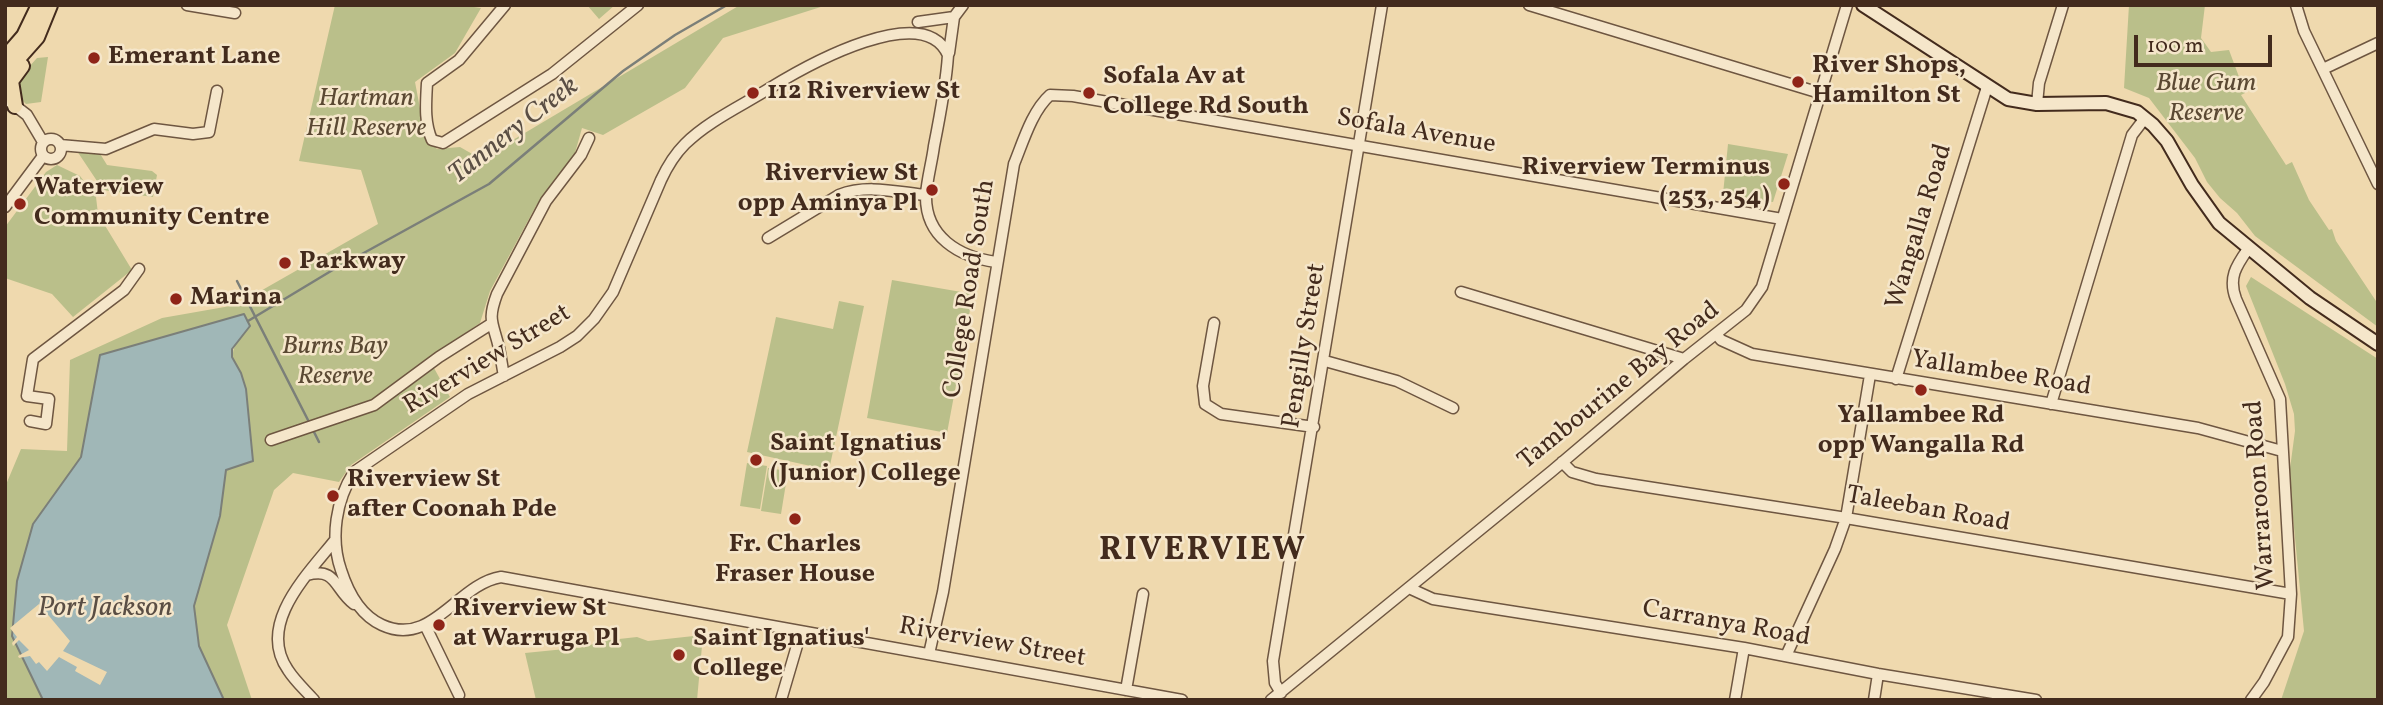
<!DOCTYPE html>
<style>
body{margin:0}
#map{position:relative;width:2383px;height:705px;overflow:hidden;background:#efd9ae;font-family:Vollkorn,serif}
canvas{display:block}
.frame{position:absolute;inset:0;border:7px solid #432b1d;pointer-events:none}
.scale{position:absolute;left:2134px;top:35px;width:138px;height:32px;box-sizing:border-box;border:4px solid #432b1d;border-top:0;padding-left:9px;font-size:21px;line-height:24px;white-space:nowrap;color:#432b1d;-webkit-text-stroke:5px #f5e6ca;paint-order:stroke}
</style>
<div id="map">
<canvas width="2383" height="705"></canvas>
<div class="frame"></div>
<div class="scale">100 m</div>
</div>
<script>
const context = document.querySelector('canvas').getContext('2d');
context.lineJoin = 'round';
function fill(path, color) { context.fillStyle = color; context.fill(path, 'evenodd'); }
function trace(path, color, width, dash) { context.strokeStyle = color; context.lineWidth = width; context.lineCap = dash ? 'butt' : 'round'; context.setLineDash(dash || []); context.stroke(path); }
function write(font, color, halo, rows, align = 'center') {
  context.font = font + ' Vollkorn,serif'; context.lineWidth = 5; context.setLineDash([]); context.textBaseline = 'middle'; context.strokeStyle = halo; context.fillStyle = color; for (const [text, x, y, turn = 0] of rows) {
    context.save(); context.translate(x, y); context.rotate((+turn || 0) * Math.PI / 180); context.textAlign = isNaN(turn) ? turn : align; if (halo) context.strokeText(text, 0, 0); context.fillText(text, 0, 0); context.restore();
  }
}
fill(new Path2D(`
 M335,5H460L481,8L455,53L415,82L425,135L437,149L460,147L481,159L740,5H827L723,38L685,88L603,135L582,128L575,153L536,206L490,291L480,323L429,359L450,397L351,465L339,482L293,473L274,490L227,625L252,700H224L199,646L194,606L220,516L235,364C228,348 241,337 249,325L243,314L101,355L81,458L33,524L12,636L43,700H5V487L21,449L67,451L70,360L162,318L236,305L378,224L361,170L299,161Z
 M587,5H615L599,19Z
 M2129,5H2205L2201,38L2211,52L2229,50L2245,93L2241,95L2286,165L2292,162L2309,200L2329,230L2332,229L2336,241L2378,304V327L2255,236L2237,213L2220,198L2207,182L2195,158L2149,98L2124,88Z
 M48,57L41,102L26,104L17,95L19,78L37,58Z
 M1728,144L1788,154L1773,202L1723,194Z
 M77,151L99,152L107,165L152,171L157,175L153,197L103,190Z
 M57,165L80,176L96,197L98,214L132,270L73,317L52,294L5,278V227L46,172Z
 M2251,277L2378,359V700H2281L2304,631L2289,476L2295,431L2294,414L2285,384L2246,286Z
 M892,280L973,294L947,433L867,418Z
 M839,301L864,306L829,470L747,452L776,317L833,329Z
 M747,463L767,466L760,509L740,506Z
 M768,468L788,471L781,514L761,511Z
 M703,635L697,700H536L525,653L585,647L601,641L637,637L648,641Z`), '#babf8a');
const water = new Path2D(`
 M244,314L250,326L232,349V357L241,373L246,389L253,461L226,470L220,516L194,606L199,646L224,700H43L12,636L17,581L33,524L81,457L100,355Z`);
fill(water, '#a0b7b7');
trace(water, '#7b7f79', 2);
fill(new Path2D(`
 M39,604L70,641L63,651L107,672L100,685L75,671L77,667L59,657L47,671L39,662L36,664L30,656L19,658L18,656L29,650L19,640L13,646L12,643L17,637L10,628Z`), '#efd9ae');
trace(new Path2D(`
 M237,281L310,424
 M248,321L331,271L489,184L623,71L675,35L727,5
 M313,430L319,442`), '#7b7f79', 2.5);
const street = new Path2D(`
 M187,5L235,13
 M505,5L459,60L427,83C426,103 424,122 432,140L443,143L552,74L638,5
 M1529,5L1820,93
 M2296,5L2304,31L2378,184
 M954,17L963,5
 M918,22L954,17L949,53
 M2323,69L2378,43
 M5,98L27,115L43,142
 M2037,104L2039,83L2063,5
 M41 149a10 10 0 1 1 20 0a10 10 0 1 1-20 0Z
 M60,145L106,149L154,129L193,134L209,132L217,91
 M5,207L43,156
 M768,238L839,195C867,184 897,192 926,195
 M2248,249C2236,266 2228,278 2236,299L2280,399L2291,594L2288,637L2264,682L2251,700
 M996,262C959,257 925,237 926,195C927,179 932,162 934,146C940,116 946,86 948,55C924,0 809,64 770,88C743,105 708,121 685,144C674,155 667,167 661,180L613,292L594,319L577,336L560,347L468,394L354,472C336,500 330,538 341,570C348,592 360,615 382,625C432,648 457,584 501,577L1182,700
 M1461,292L1684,359
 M1214,323L1203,386L1205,404L1221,414L1314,427
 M1717,335L1721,340L1752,354L2198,428L2282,451
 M1325,361L1397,381L1453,408
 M504,376C502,366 501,357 499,348C493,322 487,321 497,294L546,201L581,155L589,138
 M1896,379L1987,87
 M2051,404L2132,135L2145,118
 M30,421L46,424L49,399L27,396L33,359L124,290L139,269
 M271,440L374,405L439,357L491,324
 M1562,462L1572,472L1596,479L1840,517L2291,594
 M307,575C337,567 334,589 354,604
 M1409,588L1433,599L1744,648L1878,674L2036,700
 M425,625L459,695
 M929,654L943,592L1014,164C1023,142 1032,111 1050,95L1073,96L1782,219
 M1786,656L1835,549L1846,518L1870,375
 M1126,690L1143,594
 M1281,693L1275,683L1273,661L1382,5
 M314,700C305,690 295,681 288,670C256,624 308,574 335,540
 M781,700L801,632
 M1271,700L1552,471L1684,359L1746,310L1762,287L1847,5
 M1735,700L1744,648
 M1874,700L1878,674`);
const secondary = new Path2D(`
 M1863,5L2008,99L2037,104L2106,103L2137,112L2153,125L2167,141L2192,185L2219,223L2310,298L2378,344`);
const primary = new Path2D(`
 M5,58L24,36L39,5
 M5,73L37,37L50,5
 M15,106L11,81L22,66`);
trace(street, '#6e5641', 13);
trace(secondary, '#432b1d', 16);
trace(primary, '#432b1d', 18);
trace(street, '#f5e6ca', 10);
trace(secondary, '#f5e6ca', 12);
trace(primary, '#efd9ae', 14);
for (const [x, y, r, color] of [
 [94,58,7,"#8f2418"],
 [1798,82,7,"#8f2418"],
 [753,93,7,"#8f2418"],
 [1089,93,7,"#8f2418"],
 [1784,184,7,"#8f2418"],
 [932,190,7,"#8f2418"],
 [20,204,7,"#8f2418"],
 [285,263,7,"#8f2418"],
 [176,299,7,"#8f2418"],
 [1921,390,7,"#8f2418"],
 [756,460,7,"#8f2418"],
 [333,496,7,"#8f2418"],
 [795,519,7,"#8f2418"],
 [439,625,7,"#8f2418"],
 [679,655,7,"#8f2418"]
]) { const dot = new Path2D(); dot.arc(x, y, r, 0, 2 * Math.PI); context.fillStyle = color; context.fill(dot); trace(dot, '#f5e6ca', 2.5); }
write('bold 26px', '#432b1d', '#f5e6ca', [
 ["Emerant Lane",108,58],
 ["River Shops,",1812,67],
 ["Hamilton St",1812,97],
 ["Sofala Av at",1103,78],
 ["College Rd South",1103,108],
 ["112 Riverview St",767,93],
 ["Riverview Terminus",1770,169,"right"],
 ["(253, 254)",1770,199,"right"],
 ["Riverview St",918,175,"right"],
 ["opp Aminya Pl",918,205,"right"],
 ["Waterview",34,189],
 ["Community Centre",34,219],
 ["Parkway",299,263],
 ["Marina",190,299],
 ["Yallambee Rd",1921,417,"center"],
 ["opp Wangalla Rd",1921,447,"center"],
 ["Saint Ignatius'",770,445],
 ["(Junior) College",770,475],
 ["Riverview St",347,481],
 ["after Coonah Pde",347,511],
 ["Fr. Charles",795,546,"center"],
 ["Fraser House",795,576,"center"],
 ["Riverview St",453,610],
 ["at Warruga Pl",453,640],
 ["Saint Ignatius'",693,640],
 ["College",693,670]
], 'left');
write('italic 26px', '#5b4933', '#f5e6ca', [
 ["Blue Gum",2206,85],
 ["Reserve",2206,115],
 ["Hartman",366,100],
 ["Hill Reserve",366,130],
 ["Burns Bay",335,348],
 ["Reserve",335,378]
]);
write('26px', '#432b1d', '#f5e6ca', [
 ["Sofala Avenue",1416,133,10],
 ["Wangalla Road",1921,227,-73],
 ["College Road South",971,289,-81],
 ["Pengilly Street",1306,346,-81],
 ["Riverview Street",488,361,-31],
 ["Yallambee Road",2001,375,9],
 ["Tambourine Bay Road",1620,387,-39],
 ["Warraroon Road",2262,495,-94],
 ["Taleeban Road",1928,511,10],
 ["Carranya Road",1726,625,10],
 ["Riverview Street",992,644,10]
]);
write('italic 28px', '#5a4e44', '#f5e6ca', [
 ["Tannery Creek",515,132,-38],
 ["Port Jackson",105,610]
]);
context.letterSpacing = '2px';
write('bold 33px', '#432b1d', '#f5e6ca', [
 ["RIVERVIEW",1203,553]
]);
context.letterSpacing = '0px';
</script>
